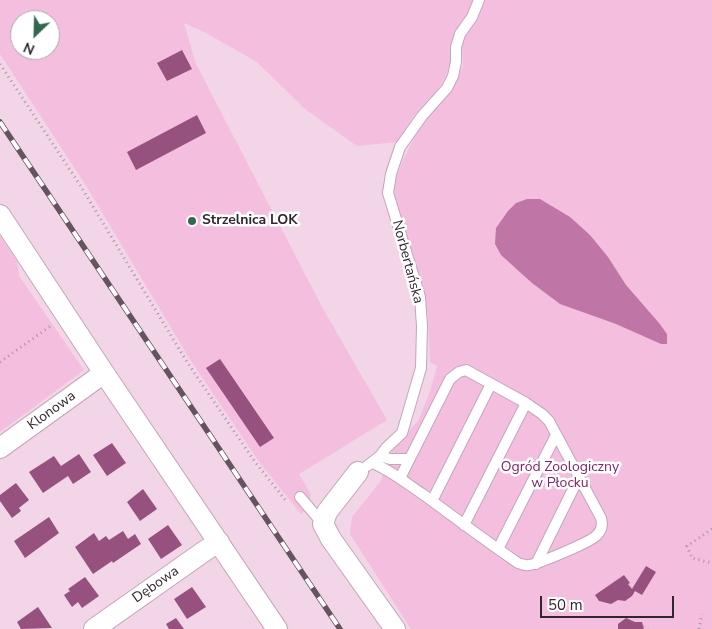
<!DOCTYPE html>
<meta charset="utf-8">
<style>
body{margin:0}
#map{position:relative;width:712px;height:629px;overflow:hidden;background:#f2d5e6;font-family:"Nunito Sans",sans-serif}
canvas{display:block}
.north{position:absolute;left:10px;top:10px;width:50px;height:50px;box-sizing:border-box;background:#fff;border:1px solid #ada8ab;border-radius:50%;rotate:204deg;font-size:14px;font-weight:700;line-height:20px;text-align:center;color:#31262d}
.north::after{content:'';display:block;margin:auto;width:18px;height:22px;background:#32684f;clip-path:polygon(50% 0,100% 100%,50% 72%,0 100%)}
.scale{position:absolute;left:540px;top:596px;width:134px;height:22px;box-sizing:border-box;border:2px solid #31262d;border-top:0;padding-left:6px;font-size:15px;line-height:18px;white-space:nowrap;color:#31262d;-webkit-text-stroke:4px #fff;paint-order:stroke}
</style>
<div id="map">
<canvas width="712" height="629"></canvas>
<div class="north">N</div>
<div class="scale">50 m</div>
</div>
<script>
const context = document.querySelector('canvas').getContext('2d');
context.lineJoin = 'round';
function fill(path, color) { context.fillStyle = color; context.fill(path, 'evenodd'); }
function trace(path, color, width, dash) { context.strokeStyle = color; context.lineWidth = width; context.lineCap = dash ? 'butt' : 'round'; context.setLineDash(dash || []); context.stroke(path); }
function write(font, color, halo, rows, align = 'center') {
  context.font = font + ' "Nunito Sans",sans-serif'; context.lineWidth = 5; context.setLineDash([]); context.textBaseline = 'middle'; context.strokeStyle = halo; context.fillStyle = color; for (const [text, x, y, turn = 0] of rows) {
    context.save(); context.translate(x, y); context.rotate((+turn || 0) * Math.PI / 180); context.textAlign = isNaN(turn) ? turn : align; if (halo) context.strokeText(text, 0, 0); context.fillText(text, 0, 0); context.restore();
  }
}
fill(new Path2D(`
 M0,0H475L466,17L455,32L450,65L442,84L414,116L397,142L357,146L305,109L257,62L206,33L184,23L196,64L322,307L387,420L299,474L311,495L308,508L301,514L260,463L191,361L85,184L0,54ZM20,20H50V50H20Z
 M484,0H712V629H411L350,534L352,517L381,481L393,448L418,421L430,392L437,366L430,362L428,316L421,284L407,238L396,204L394,183L403,160L416,134L434,109L450,93L463,66L462,42L464,36L475,22Z
 M0,236L17,262L19,276L84,370L0,432Z`), '#f4bedf');
fill(new Path2D(`
 M527,199H540L570,217L590,235L608,257L626,285L659,323L667,334V344H661L616,324L560,304L532,283L501,255L495,244L496,228L508,211L516,203Z`), '#bf76a6');
fill(new Path2D(`
 M182,50L192,69L167,81L157,63Z
 M197,115L206,133L136,170L127,152Z
 M220,359L274,438L260,447L206,368Z
 M112,443L126,463L107,476L93,455Z
 M79,454L91,472L73,484L68,476L43,493L29,472L54,456L61,466Z
 M16,483L29,500L19,508L21,511L12,518L0,501V495Z
 M143,489L157,509L140,521L127,502Z
 M49,517L59,533L25,558L14,541Z
 M168,525L182,545L161,559L148,539Z
 M123,531L128,539L135,534L141,544L113,563L112,561L93,574L75,547L94,533L99,541L106,536L109,540Z
 M646,566L656,572L642,595L635,591L632,596L625,601L618,600L611,604L599,601L595,595L624,575L630,583L628,584L632,589Z
 M85,577L99,596L82,608L78,602L72,607L64,595L70,591L68,589Z
 M192,587L206,607L187,619L174,599Z
 M38,607L52,628L21,629L17,622Z
 M176,618L184,629H169L166,624Z
 M626,618L635,622H642L644,629H618V624Z`), '#96517f');
const service = new Path2D(`
 M380,456L390,459H409
 M372,463C391,470 407,484 424,495C455,518 486,541 518,563C522,564 525,566 529,565C538,564 591,542 597,535C602,530 603,525 601,518L549,421L542,414L526,403L466,370L459,372L450,379L400,478
 M367,466L380,456L386,448L402,433L421,368L422,326L420,297L388,193L391,174L400,147L422,116L447,88L453,76L456,62V47L460,34L472,17L479,0
 M300,497L323,524
 M432,501L491,384
 M464,525L526,403
 M498,549L556,435
 M536,564L579,477`);
const minor = new Path2D(`
 M0,215L104,373L277,629
 M0,448L104,373
 M358,472L327,512L323,524L331,539L395,629
 M94,629L206,550L219,542`);
trace(service, '#c3a7b8', 12);
trace(minor, '#c3a7b8', 22);
trace(new Path2D(`
 M0,64L80,185L187,362L255,462L287,502
 M0,362L52,325
 M712,529L687,546L692,558L712,563
 M643,627L648,629
 M699,629L702,614`), '#ab95a2', 3, [1, 4]);
trace(service, '#fff', 10);
trace(minor, '#fff', 20);
const rail = new Path2D(`
 M0,122L340,629`);
trace(rail, '#64545e', 5.5);
trace(rail, '#fff', 4, [11]);
for (const [x, y, r, color] of [
 [192,221,5,"#32684f"]
]) { const dot = new Path2D(); dot.arc(x, y, r, 0, 2 * Math.PI); context.fillStyle = color; context.fill(dot); trace(dot, '#fff', 2); }
write('bold 14px', '#31262d', '#fff', [
 ["Strzelnica LOK",202,221]
], 'left');
write('14px', '#31262d', '#fff', [
 ["Norbertańska",407,262,75],
 ["Klonowa",52,411,-36],
 ["Dębowa",156,585,-35]
]);
write('14px', '#7d2664', '#fff', [
 ["Ogród Zoologiczny",560,468],
 ["w Płocku",560,484]
]);
</script>
